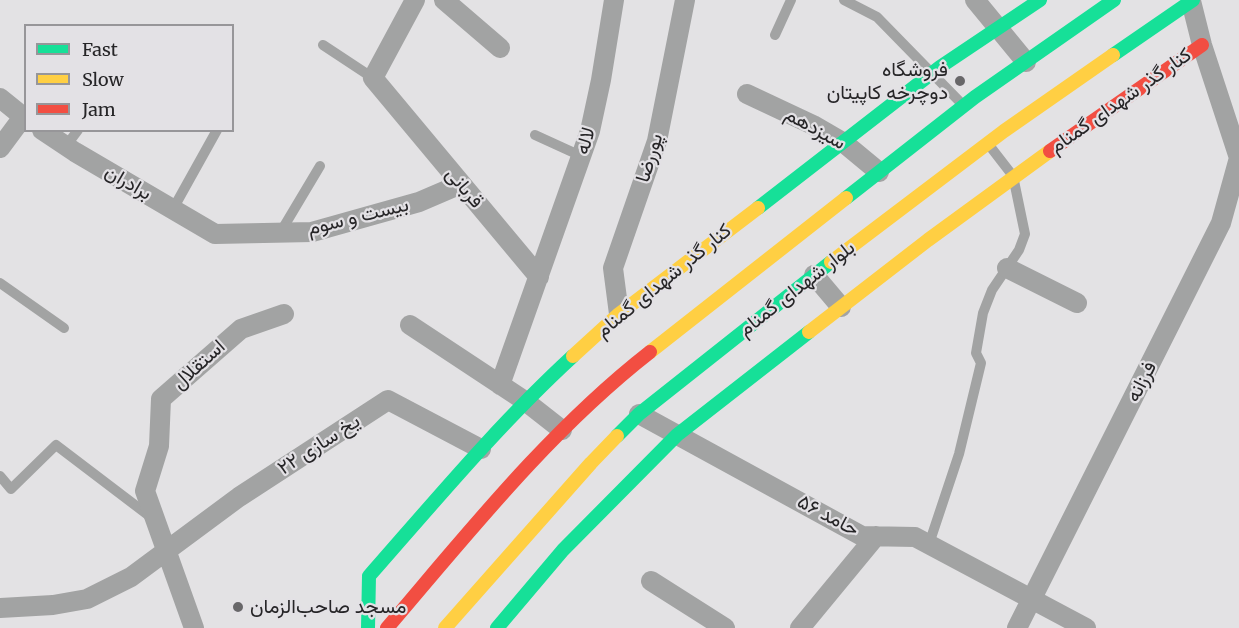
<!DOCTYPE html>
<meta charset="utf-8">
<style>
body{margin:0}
#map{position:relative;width:1239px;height:628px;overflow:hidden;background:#e3e2e4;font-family:Merriweather,serif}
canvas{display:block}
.legend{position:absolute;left:24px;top:24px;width:210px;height:108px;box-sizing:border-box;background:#e3e1e5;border:2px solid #979699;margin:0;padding:8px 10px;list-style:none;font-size:18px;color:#262527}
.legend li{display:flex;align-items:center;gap:12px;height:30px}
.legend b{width:30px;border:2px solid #979699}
</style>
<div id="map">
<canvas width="1239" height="628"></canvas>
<ul class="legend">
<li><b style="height:8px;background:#16e098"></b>Fast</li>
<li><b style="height:8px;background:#ffcf43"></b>Slow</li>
<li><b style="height:8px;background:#f24e42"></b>Jam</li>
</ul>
</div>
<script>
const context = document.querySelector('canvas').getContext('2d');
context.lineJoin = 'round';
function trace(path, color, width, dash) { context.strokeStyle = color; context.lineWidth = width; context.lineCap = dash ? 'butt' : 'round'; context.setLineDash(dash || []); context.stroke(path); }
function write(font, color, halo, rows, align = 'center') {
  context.font = font + ' Merriweather,Vazirmatn,serif'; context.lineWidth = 4.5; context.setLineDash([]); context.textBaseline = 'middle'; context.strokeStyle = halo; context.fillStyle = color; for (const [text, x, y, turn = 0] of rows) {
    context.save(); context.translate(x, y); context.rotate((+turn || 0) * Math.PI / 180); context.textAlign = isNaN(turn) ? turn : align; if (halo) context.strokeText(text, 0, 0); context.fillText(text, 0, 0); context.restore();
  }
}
trace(new Path2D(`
 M844,0L877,17L962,104
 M775,35L791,0
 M323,45L373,78
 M535,135L581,156
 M66,146L78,130
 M173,209L217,130
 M280,233L320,166
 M0,283L64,328
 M0,476L11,489L56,445L152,518
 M929,544L959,454L981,363L976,353L983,313L992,290L1019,250L1025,234L1013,176L989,145`), '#a2a3a3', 10);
trace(new Path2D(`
 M415,0L373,78L539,277
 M444,0L500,48
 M975,0L1026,62
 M1191,1L1202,45L1239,158
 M747,94L813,125L844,143L879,172
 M0,98L26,119
 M42,130L75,152L215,234L312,232L419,202L461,184
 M0,148L23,117
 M1007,268L1077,303
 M814,275L841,307
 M619,314L613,268L657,141L685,0
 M410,325L525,401L562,430
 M500,385L590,131L601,80L614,0
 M639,414L862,536L915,537L1086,628
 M651,581L725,628
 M0,608L53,605L87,599L131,577L239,497L388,400L481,449
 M194,628L145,491L159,446L161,399L241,329L284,314
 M800,628L876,536
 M1017,628L1221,223L1239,158`), '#a2a3a3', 20);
trace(new Path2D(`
 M1113,55L1193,0
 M846,198L975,97L1114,0
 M758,208L940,67L1040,0
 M617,436L639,414L831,262
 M368,628L369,576C435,501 499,424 573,356
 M497,628L563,550L677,435L809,332`), '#16e098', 14);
trace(new Path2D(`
 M831,262L1004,131L1113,55
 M809,332L928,240L1050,151
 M650,352L846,198
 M573,356L619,314L758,208
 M445,628L591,463L617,436`), '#ffcf43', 14);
trace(new Path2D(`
 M1050,151L1202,45
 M387,628C469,532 550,430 650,352`), '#f24e42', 14);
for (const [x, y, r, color] of [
 [960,81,6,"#686769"],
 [238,607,6,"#686769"]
]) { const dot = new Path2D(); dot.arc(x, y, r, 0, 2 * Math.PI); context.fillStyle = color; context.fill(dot); trace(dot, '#e3e1e5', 2); }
write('20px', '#262527', '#e3e1e5', [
 ["فروشگاه",948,70],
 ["دوچرخه کاپیتان",948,93],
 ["مسجد صاحب‌الزمان",250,607,"left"]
], 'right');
write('20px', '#262527', '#e3e1e5', [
 ["کنار گذر شهدای گمنام",1121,101,-35],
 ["سیزدهم",815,129,29],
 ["لاله",586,141,-73],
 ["پوررضا",650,158,-73],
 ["برادران",128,183,30],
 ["قربانی",464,188,50],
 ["بیست و سوم",358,217,-14],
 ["کنار گذر شهدای گمنام",664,281,-39],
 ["بلوار شهدای گمنام",797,289,-38],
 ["استقلال",199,365,-42],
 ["فرزانه",1142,382,-63],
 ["یخ سازی ۲۲",319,445,-33],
 ["حامد ۵۶",828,516,28]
]);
</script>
